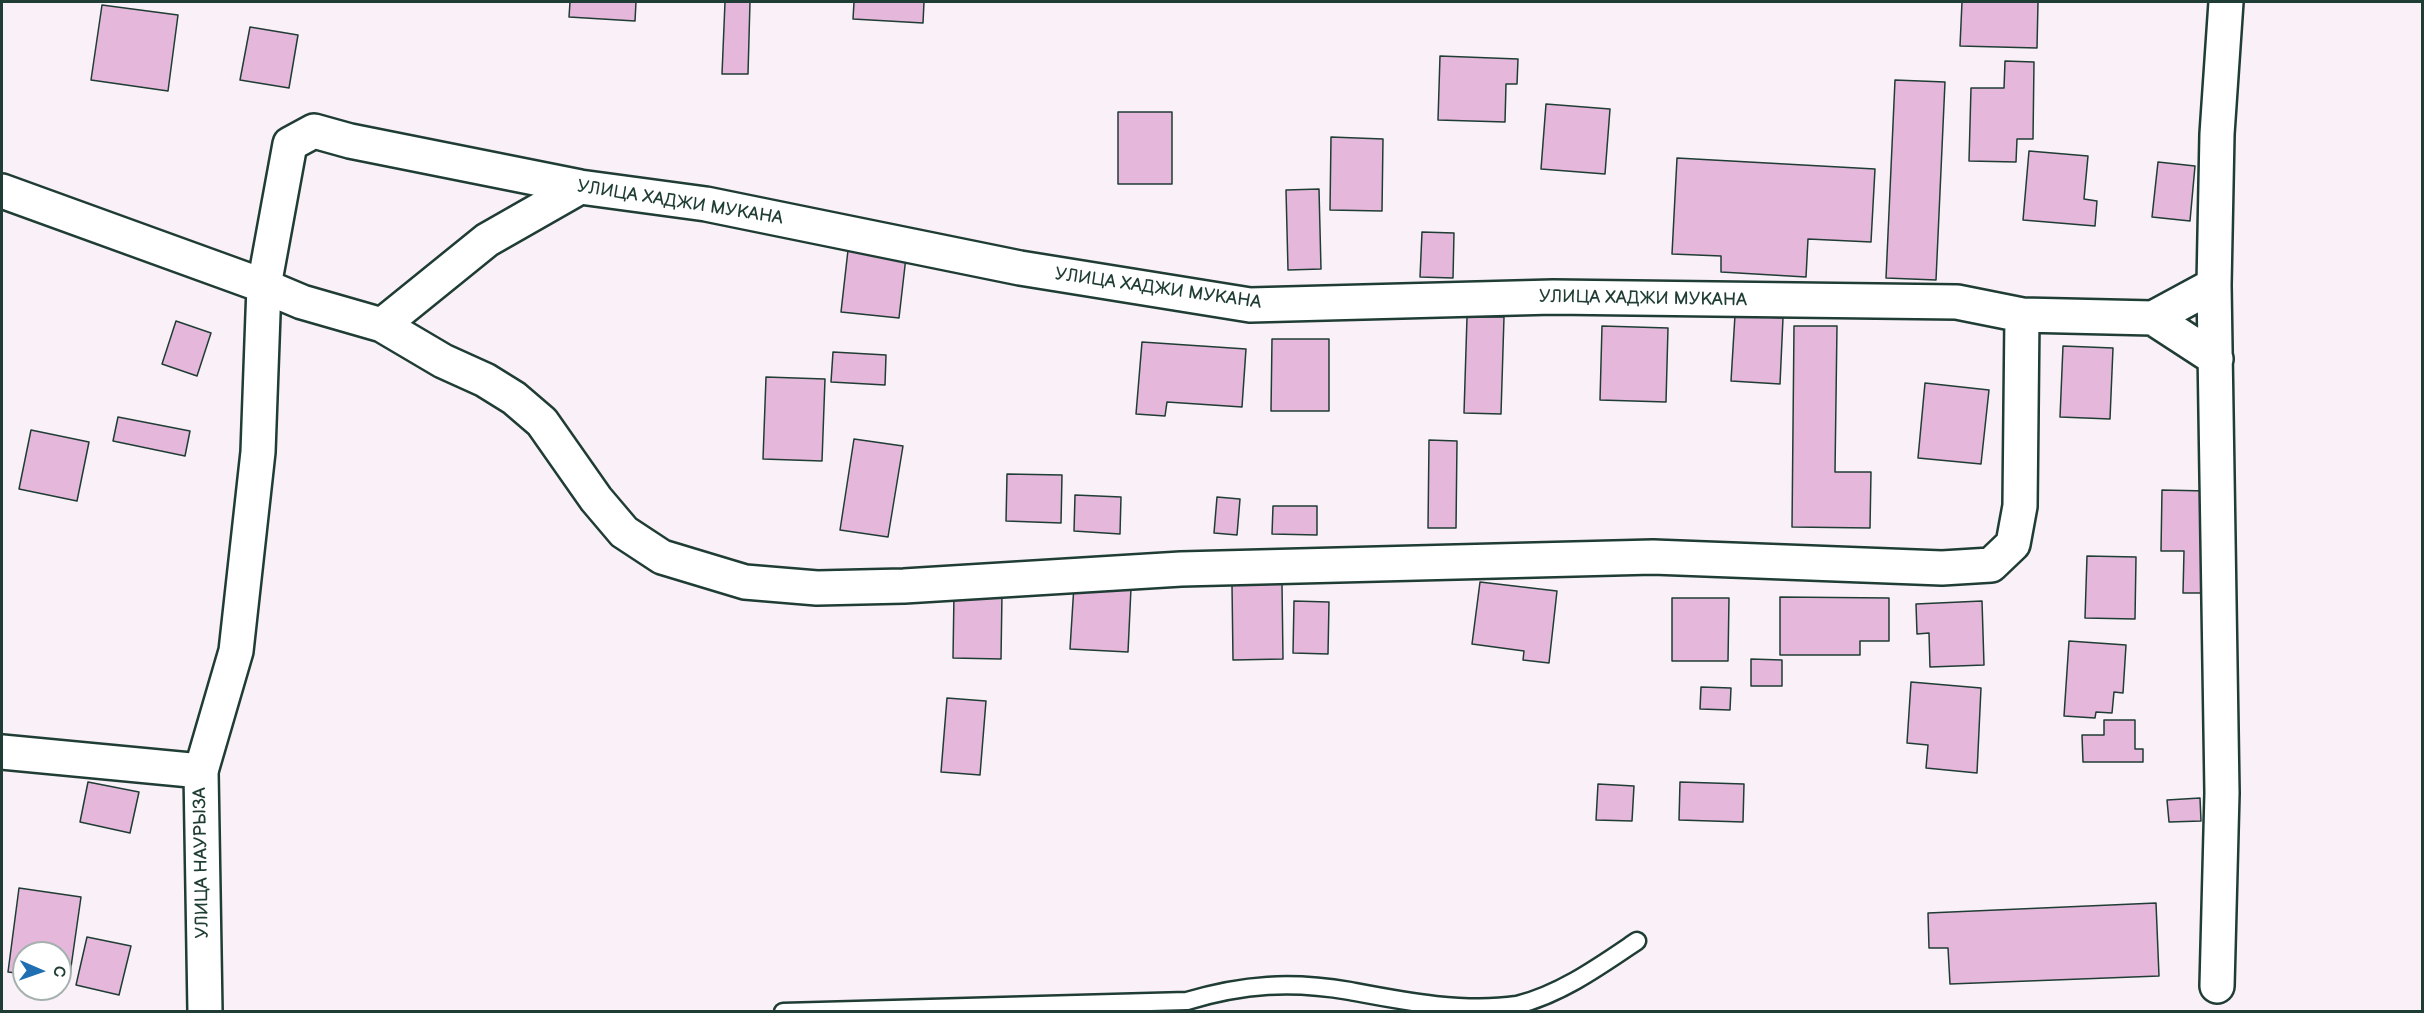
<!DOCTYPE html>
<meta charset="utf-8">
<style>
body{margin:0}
#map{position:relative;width:2424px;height:1013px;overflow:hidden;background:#faf1f8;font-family:"Balsamiq Sans",sans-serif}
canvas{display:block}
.frame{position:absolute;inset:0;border:3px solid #1f3d34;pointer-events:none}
.north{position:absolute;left:12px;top:941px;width:60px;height:60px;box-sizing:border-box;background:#fff;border:2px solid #a5b1ae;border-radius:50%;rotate:92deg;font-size:16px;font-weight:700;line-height:24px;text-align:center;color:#1f3d34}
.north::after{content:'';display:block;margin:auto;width:21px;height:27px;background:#1f6fb2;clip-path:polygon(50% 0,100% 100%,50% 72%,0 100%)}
</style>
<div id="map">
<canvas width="2424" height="1013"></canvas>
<div class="frame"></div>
<div class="north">С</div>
</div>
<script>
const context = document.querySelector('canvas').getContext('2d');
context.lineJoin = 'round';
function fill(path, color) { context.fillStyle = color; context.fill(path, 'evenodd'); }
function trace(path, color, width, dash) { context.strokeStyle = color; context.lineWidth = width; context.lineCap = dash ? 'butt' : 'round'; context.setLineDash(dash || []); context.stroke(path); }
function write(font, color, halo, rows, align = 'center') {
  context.font = font + ' "Balsamiq Sans",sans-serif'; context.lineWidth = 5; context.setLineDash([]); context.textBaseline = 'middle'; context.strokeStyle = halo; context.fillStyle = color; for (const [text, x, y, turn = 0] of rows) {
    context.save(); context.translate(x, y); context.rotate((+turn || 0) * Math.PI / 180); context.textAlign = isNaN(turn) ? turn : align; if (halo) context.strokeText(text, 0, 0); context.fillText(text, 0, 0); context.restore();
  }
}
const building = new Path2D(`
 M570,2H636L635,21L569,17Z
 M725,2H750L748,74H722Z
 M854,2H924L923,23L853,19Z
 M1962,2H2038L2037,48L1960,46Z
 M102,5L178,15L168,91L91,80Z
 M250,27L298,35L289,88L240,80Z
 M1440,56L1518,59L1517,84H1506L1505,122L1438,120Z
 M2005,61L2034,62L2033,139H2017L2016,162L1969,161L1971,88H2004Z
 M1895,80L1945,82L1936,280L1886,278Z
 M1546,104L1610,109L1605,174L1541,169Z
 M1118,112H1172V184H1118Z
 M1331,137L1383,139L1382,211L1330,210Z
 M2029,151L2088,156L2084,199L2097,201L2095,226L2023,220Z
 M1677,158L1875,169L1871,242L1808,239L1806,277L1721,272V256L1672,254Z
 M2158,162L2195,166L2190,221L2152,217Z
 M1319,189L1321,269L1288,270L1286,190Z
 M1422,232L1454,233L1453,278L1420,277Z
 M848,250L906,257L899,318L841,312Z
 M1735,315L1783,318L1780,384L1731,381Z
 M1467,317H1504L1501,414L1464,413Z
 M176,321L211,333L197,376L162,364Z
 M1602,326L1668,328L1666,402L1600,400Z
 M1794,326H1837L1835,472H1871L1870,528L1792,527Z
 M1272,339H1329V411H1271Z
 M1142,342L1246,349L1242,407L1167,402L1165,416L1136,414Z
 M2063,346L2113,348L2110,419L2060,417Z
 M833,352L886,355L885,385L831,382Z
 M766,377L825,379L822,461L763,459Z
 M1925,383L1989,390L1981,464L1918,458Z
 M118,417L190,431L185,456L113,441Z
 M31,430L89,442L77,501L19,489Z
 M854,439L903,446L888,537L840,530Z
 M1429,440L1457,441L1456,528H1428Z
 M1007,474L1062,475L1061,523L1006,521Z
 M2162,490L2207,491L2205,593H2183L2184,551H2161Z
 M1075,495L1121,497L1120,534L1074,531Z
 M1217,497L1240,499L1237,535L1214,533Z
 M1273,506H1317V535L1272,534Z
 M2087,556L2136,557L2135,619L2085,618Z
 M1480,582L1557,591L1549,663L1523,660L1524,651L1472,644Z
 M1282,584L1283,659L1233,660L1232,585Z
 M1074,585L1131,588L1128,652L1070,649Z
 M954,593L1002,594L1001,659L953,658Z
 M1780,597L1889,598V641H1860V655H1780Z
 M1672,598H1729L1728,661H1672Z
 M1294,601L1329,602L1328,654L1293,653Z
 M1982,601L1984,665L1930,667L1929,633L1917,634L1916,604Z
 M2069,641L2126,645L2123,693L2114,692L2112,713L2096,712L2095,718L2064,716Z
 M1751,659L1782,660V686H1751Z
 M1911,682L1981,688L1977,773L1926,768L1928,745L1907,743Z
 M1701,687L1731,688L1730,710L1700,709Z
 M947,698L986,701L980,775L941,772Z
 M2104,720H2135V749H2143V762H2083L2082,735H2104Z
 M88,782L139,792L130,833L80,822Z
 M1680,782L1744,784L1743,822L1679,820Z
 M1598,784L1634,786L1632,821L1596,820Z
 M2200,798L2201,821L2169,822L2167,800Z
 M19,888L81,897L69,981L60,979V953H24V974L8,972Z
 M2156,903L2159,976L1950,984L1948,948H1929L1928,913Z
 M87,937L131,946L119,995L76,985Z`);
fill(building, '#e4b7db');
trace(building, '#1f3d34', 1.5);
const lane = new Path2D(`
 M783,1012L1187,1001C1244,984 1291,981 1350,991C1403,1001 1463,1013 1517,1005C1561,994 1600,966 1637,941`);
const street = new Path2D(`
 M580,187L487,240L382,325L302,302L264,286L290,144L314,131L350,141L580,187L706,204L1020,268L1250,305L1553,297L1957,302L2022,315L2153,318L2214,285
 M2153,318L2216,359
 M382,325L443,361L485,380L514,398L542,422L596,499L624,532L662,557L745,582L817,588L904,586L1181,569L1653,557L1942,568L1991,565L2013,544L2020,506L2022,315
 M2,752L201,771
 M2217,986L2222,793L2214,285L2217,134L2226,2`);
const secondary = new Path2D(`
 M2,191L264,286L258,452L236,651L201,771L205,1012`);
trace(lane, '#1f3d34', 21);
trace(street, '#1f3d34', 38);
trace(secondary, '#1f3d34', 38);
trace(lane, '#fff', 16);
trace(street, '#fff', 33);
trace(secondary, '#fff', 33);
write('18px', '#1f3d34', '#fff', [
 ["УЛИЦА ХАДЖИ МУКАНА",680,203,9],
 ["УЛИЦА ХАДЖИ МУКАНА",1158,289,8],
 ["УЛИЦА ХАДЖИ МУКАНА",1643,299,1],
 ["УЛИЦА НАУРЫЗА",202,863,-91]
]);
</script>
